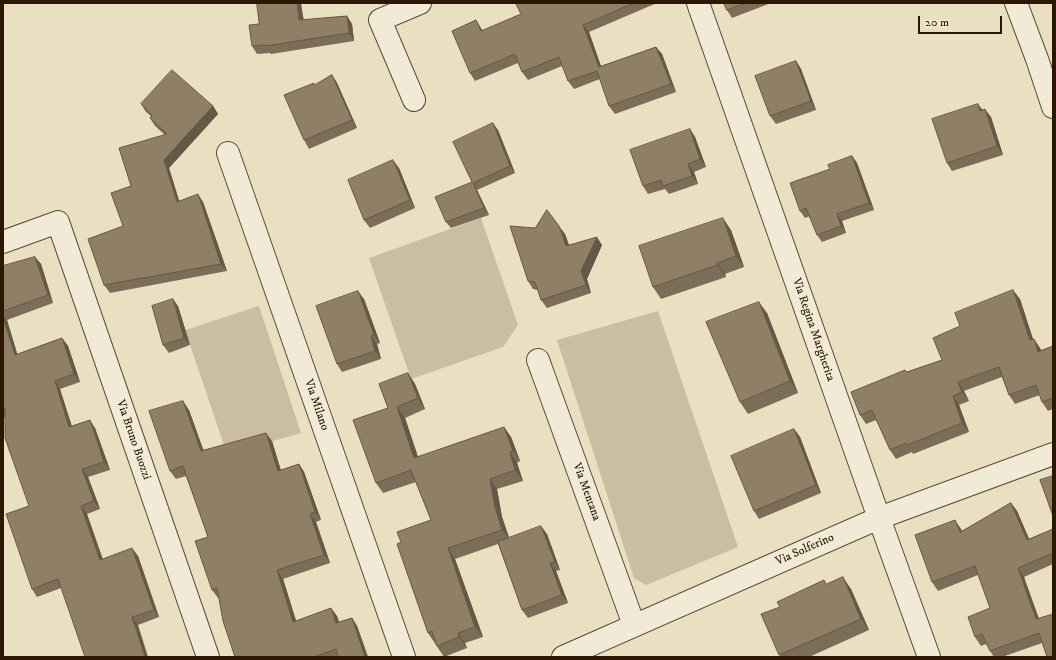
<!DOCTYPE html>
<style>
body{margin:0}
#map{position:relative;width:1056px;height:660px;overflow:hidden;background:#eadfc1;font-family:"IM FELL DW Pica",serif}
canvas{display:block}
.frame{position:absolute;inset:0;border:4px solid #2c1802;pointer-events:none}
.scale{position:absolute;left:918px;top:16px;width:84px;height:18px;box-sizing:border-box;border:2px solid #2c1802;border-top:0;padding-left:5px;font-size:12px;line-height:14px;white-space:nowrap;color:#2c1802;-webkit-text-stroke:3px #f1ead7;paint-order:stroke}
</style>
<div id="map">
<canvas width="1056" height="660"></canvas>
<div class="frame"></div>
<div class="scale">20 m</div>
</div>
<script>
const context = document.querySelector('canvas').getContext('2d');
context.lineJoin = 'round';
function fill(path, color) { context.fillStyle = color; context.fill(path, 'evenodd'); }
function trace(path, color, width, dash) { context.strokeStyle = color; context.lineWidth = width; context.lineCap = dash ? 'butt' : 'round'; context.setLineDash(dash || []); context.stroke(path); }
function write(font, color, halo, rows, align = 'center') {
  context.font = font + ' "IM FELL DW Pica",serif'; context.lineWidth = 3; context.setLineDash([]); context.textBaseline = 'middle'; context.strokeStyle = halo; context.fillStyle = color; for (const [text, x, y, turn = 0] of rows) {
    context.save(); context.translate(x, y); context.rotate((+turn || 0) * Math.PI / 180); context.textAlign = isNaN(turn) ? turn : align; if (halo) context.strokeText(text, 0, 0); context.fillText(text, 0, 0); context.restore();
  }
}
fill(new Path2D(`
 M481,218L518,325L503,347L411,379L369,258Z
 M259,306L301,433L227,454L185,330Z
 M658,311L738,547L646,585L634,578L557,340Z`), '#cabda1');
const street = new Path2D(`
 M698,3L879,518L929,657
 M1016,3L1037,59L1053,107
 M414,100L380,20L420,3
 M228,153L404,657
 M3,242L58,222L208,657
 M538,360L634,625
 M563,657L879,518L1053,454`);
trace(street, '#5c4a32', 24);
trace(street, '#f1ead7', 22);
fill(new Path2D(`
 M518,3H657L589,32L601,66L656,47L662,54L676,92L615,114L609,106L600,79L574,89L568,81L562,66L528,80L522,72L518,63L475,81L470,73L481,28L483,31L521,14Z
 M724,3H771L732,18L727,10Z
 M347,16L352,24L354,41L271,54L270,53L257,54L252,46L259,24Z
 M796,61L801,69L816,110L776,124L770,116Z
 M332,75L337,83L357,128L309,149L304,140L315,85Z
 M141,104L213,106L218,114L169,168L179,201L203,202L227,271L110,293L104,285L123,226L165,135L155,126L150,118L151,116L146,112Z
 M982,110L991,117L1003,155L952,171L947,163Z
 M690,129L695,137L706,167L694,172L698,184L669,194L665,189L648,194L643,186Z
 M498,130L515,173L477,190L489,215L451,228L446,222L472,182Z
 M852,156L857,163L874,210L842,221L846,233L822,242L817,235L810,216L805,218L800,211L830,169Z
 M399,168L415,208L370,228L364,220Z
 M731,230L744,267L725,274L726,277L661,299L653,287Z
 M565,234L569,245H602L587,279L591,293L547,308L541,300L538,290L533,289L528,281Z
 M35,257L41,264L53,303L7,320L17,354L62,338L68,346L80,382L60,389L72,426L95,428L110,470L88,477L100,509L87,514L102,559L138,556L159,617L138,625L61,588L37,597L32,589L29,506L5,418H3V266Z
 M364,299L380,343L377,344L381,359L342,372L337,364Z
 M1020,299L1033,339L1040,348L1041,350L1053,346V409L1048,411L1042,402L1040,395L1015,404L1009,395L1002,377L964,391L969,401L959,405L969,432L913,454L912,452L896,459L890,450L876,420L866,424L860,415L907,372L942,360Z
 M178,306L190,345L169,353L163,345Z
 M767,313L798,393L748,414L740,402Z
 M408,373L415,384L425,409L405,418L418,457L504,427L511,437L520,461L517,463L523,481L497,489L502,517L509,538L547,534L560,570L556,571L568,603L528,618L522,610L498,544L455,559L483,637L465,643L467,648L444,657L428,633L401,542L431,520L416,482L383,493L376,483L388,408Z
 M189,410L203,450L272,441L281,470L299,464L304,472L321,520L316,522L330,563L283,579L296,621L337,616L339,622L352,618L357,626L368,657H235L219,598H218L212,590L208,537L186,476L176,479L170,471Z
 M794,429L800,437L821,493L759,519L754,511Z
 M1011,503L1017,511L1029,539L1053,529V564L1024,577L1042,643L1002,657H994L990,651L986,644L981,646L975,637L990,608L978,575L938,591L932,582L961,529L962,531Z
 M827,584L851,589L869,630L809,657H781L779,655L780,607Z`), '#7b6d57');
fill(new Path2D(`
 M297,3H301L305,28L299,20Z
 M347,16L352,24L354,41L349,33Z
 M476,20L481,28L487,39L481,31Z
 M583,25L589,32L604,75L599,67Z
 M656,47L662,54L676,92L671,84Z
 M796,61L801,69L816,110L811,101Z
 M332,75L337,83L357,128L352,120Z
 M978,104L984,112L980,111Z
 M213,106L218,114L169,168L182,210L177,202L164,160Z
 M985,109L991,117L1003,155L997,146Z
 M493,123L498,130L515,173L510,166Z
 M690,129L695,137L706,167L700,159Z
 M852,156L857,163L874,210L869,203Z
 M393,160L399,168L415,208L410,200Z
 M688,164L694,172L698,184L692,176Z
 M473,183L477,190L489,215L484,208Z
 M198,194L203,202L227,271L221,264Z
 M837,214L842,221L846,233L841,226Z
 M723,218L731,230L744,267L736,256Z
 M559,226L565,234L572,254L566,246Z
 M597,237L602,245L587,279L591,293L586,285L581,271Z
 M35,257L41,264L53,303L48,295Z
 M717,263L725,274L726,277L717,265Z
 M1013,290L1020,299L1036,349L1030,340Z
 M358,291L364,299L380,343L374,335Z
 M173,299L178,306L190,345L184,338Z
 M759,302L767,313L798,393L790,381Z
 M3,315L7,320L20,363L15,355L3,318Z
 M371,336L377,344L381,359L375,351Z
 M62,338L68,346L80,382L74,374Z
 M1034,339L1040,348L1045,361L1038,352Z
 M408,373L415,384L425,409L418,398Z
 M55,381L60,389L74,435L69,427Z
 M958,382L964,391L969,401L962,392Z
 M953,396L959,405L969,432L962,423Z
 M183,401L189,410L207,460L201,451Z
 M397,407L405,418L422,469L414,458Z
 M90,420L95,428L110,470L104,462Z
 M504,427L511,437L520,461L513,451Z
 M794,429L800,437L821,493L816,485Z
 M266,433L272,441L283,479L278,471Z
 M510,452L517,463L523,481L515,470Z
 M299,464L304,472L321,520L315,512Z
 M82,469L88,477L100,509L94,501Z
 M490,479L497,489L502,517L510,540L502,530L495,507Z
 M1011,503L1017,511L1033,548L1027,540Z
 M81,506L87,514L106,568L100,560Z
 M310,514L316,522L330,563L324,555Z
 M955,520L961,529L966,541L960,532Z
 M541,526L547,534L560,570L555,562Z
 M132,548L138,556L159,617L154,610Z
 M448,548L455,559L483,637L475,627Z
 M550,563L556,571L568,603L562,595Z
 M1018,568L1024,577L1042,627L1036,619Z
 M277,570L283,579L299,630L293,622Z
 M843,577L851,589L869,630L861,619Z
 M331,608L337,616L342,632L336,623Z
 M132,617L138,625L148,657H145Z
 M352,618L357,626L368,657H365Z
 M458,633L465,643L467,648L459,637Z`), '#645947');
const building = new Path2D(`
 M257,3H297L299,20L347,16L349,33L265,46V45L252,46L249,25L259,24Z
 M518,3H634L583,25L599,67L656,47L671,84L609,106L597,71L568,81L559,57L522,72L515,54L470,73L452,31L476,20L481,31L521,14L516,4Z
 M724,3H746L727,10Z
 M796,61L811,101L770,116L755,76Z
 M172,70L213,106L164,160L177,202L198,194L221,264L104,285L88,239L123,226L111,193L131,186L119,148L167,134L150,118L152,115L141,104Z
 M332,75L352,120L304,140L284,95L314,83V85Z
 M978,104L980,111L985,109L997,146L947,163L932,119Z
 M493,123L510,166L473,183L484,208L446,222L435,197L472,182L453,142Z
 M690,129L700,159L688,164L692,176L663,186L661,180L643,186L630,150Z
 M852,156L869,203L837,214L841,226L817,235L806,208L800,211L790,183L830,169L828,165Z
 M393,160L410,200L364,220L348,180Z
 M547,210L559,226L566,246L597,237L581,271L586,285L541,300L535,282L528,281L510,226L535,228Z
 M723,218L736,256L717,263V265L653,287L639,246Z
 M35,257L48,295L3,311V266Z
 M1013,290L1030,340L1034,339L1038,352L1053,346V398L1042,402L1036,385L1009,395L999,367L958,382L962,392L953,396L962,423L907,445L906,443L890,450L872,410L860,415L851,392L905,370L907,372L942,360L933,338L960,326L955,313Z
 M358,291L374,335L371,336L375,351L337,364L316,306Z
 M173,299L184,338L163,345L152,306Z
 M759,302L790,381L740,402L706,322Z
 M3,318L15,355L62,338L74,374L55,381L69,427L90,420L104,462L82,469L94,501L81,506L100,560L132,548L154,610L132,617L145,657H85L58,579L32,589L6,514L29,506L5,438V408H3Z
 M408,373L418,398L397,407L414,458L504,427L513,451L510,452L515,470L490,479L495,507L502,530L448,548L475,627L458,633L459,637L437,646L432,631L428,633L397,544L401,542L397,532L431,520L411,470L376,483L353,420L388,408L379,384Z
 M183,401L201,451L266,433L278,471L299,464L315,512L310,514L324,555L277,570L293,622L331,608L336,623L352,618L365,657H338L336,649L314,657H235L223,621L217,588L212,590L195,541L208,537L183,466L170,471L149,411Z
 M794,429L816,485L754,511L731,456Z
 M1053,476V516L1040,480Z
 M1011,503L1027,540L1053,529V553L1018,568L1036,619L1053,614V657H1047L1039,633L990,651L982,634L975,637L968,617L990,608L975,566L932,582L915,535L955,520L960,532Z
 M541,526L555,562L550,563L562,595L522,610L498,542Z
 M843,577L861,619L779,655L761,614L780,607L777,602L824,580L826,584Z`);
fill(building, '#8f7f65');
trace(building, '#645947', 1);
write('12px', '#2c1802', '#f1ead7', [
 ["Via Regina Margherita",813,330,71],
 ["Via Milano",316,405,71],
 ["Via Bruno Buozzi",133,440,71],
 ["Via Mentana",586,492,70],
 ["Via Solferino",805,550,-24]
]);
</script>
